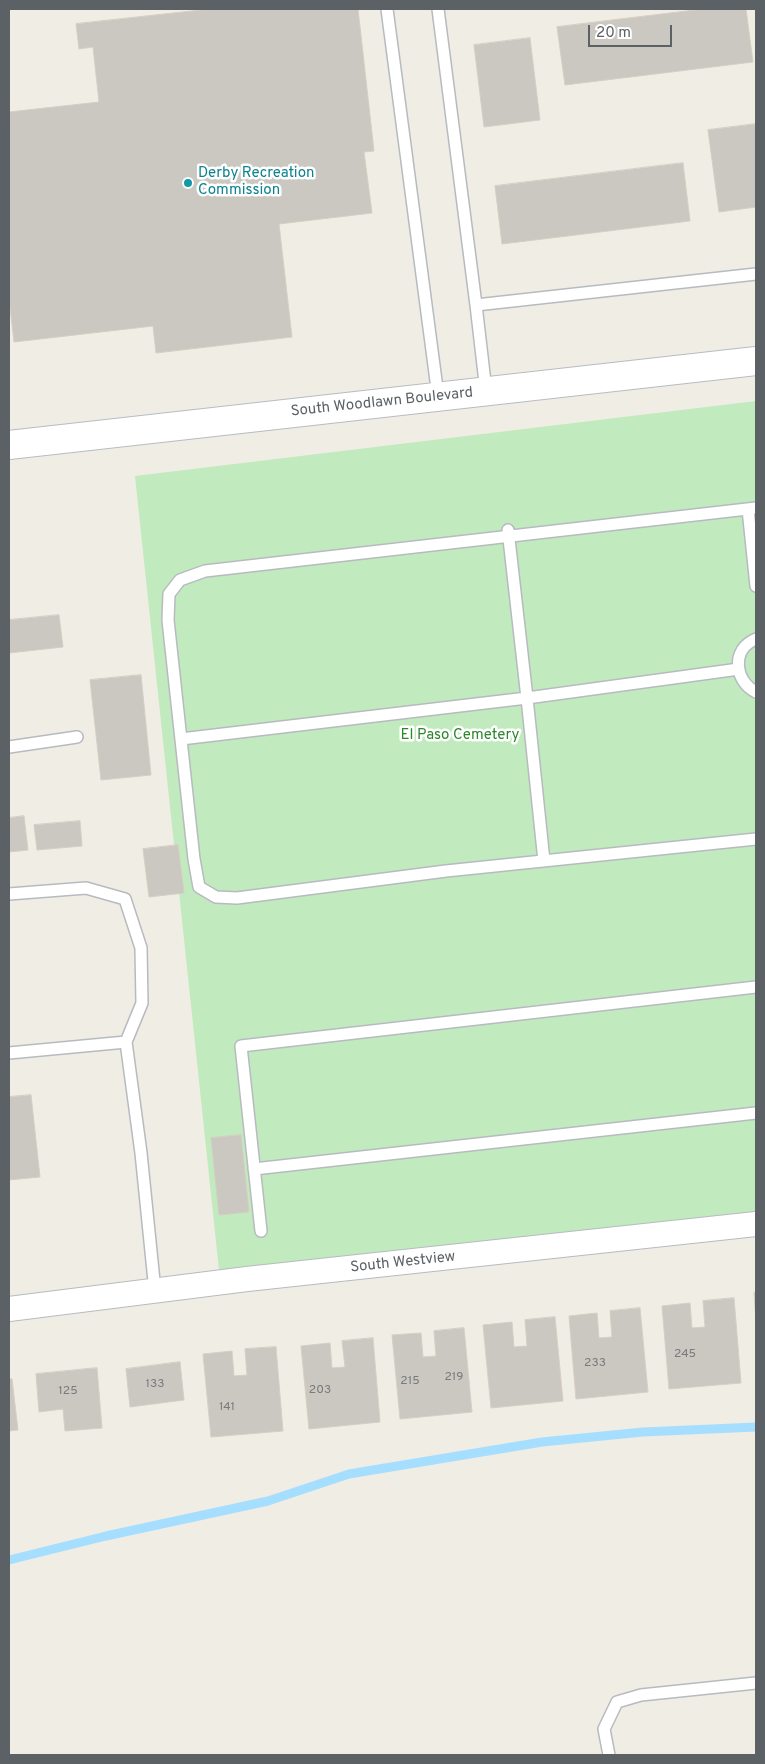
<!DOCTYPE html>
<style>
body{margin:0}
#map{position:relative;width:765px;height:1764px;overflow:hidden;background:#f0ede4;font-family:Overpass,sans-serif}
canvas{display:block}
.frame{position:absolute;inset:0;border:10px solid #5c6166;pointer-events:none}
.scale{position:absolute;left:588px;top:25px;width:84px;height:22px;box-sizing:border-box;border:2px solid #5c6166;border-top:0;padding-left:6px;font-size:15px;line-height:18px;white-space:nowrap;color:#5c6166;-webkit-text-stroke:4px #fff;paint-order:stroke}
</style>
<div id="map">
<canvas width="765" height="1764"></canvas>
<div class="frame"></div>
<div class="scale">20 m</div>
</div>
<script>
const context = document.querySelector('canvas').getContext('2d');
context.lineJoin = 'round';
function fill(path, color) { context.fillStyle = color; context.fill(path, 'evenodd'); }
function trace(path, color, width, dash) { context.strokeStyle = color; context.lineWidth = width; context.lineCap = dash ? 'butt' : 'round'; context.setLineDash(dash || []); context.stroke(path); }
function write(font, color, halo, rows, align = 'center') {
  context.font = font + ' Overpass,sans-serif'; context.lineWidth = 5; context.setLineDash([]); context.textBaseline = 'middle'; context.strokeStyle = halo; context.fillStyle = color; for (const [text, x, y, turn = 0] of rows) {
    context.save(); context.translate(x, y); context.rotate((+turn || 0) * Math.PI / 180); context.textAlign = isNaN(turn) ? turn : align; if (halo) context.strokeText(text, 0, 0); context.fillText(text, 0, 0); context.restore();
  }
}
fill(new Path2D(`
 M756,401V1212L219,1270L135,476Z`), '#c1eabe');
trace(new Path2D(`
 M9,1560L106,1536L268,1501L349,1474L542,1442L643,1432L756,1427`), '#a6deff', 9);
const building = new Path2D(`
 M210,9H358L374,151L364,152L372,213L279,224L292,337L156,353L153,326L14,342L9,298V112L99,102L93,47L79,49L76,24Z
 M703,9H746L753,62L565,85L557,27Z
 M530,38L540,120L484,127L474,45Z
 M756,124V207L719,212L708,130Z
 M683,163L690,221L502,244L495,186Z
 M59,615L63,647L9,653V620Z
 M141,675L151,775L101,780L90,680Z
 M24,816L28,850L9,852V818Z
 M80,821L82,846L37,850L34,825Z
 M178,845L184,893L149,897L143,849Z
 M31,1095L40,1177L9,1180V1097Z
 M241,1135L249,1212L219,1215L211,1138Z
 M756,1292V1322L754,1293Z
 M734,1298L741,1383L669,1389L662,1306L690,1303L692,1328L705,1327L703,1301Z
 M640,1308L648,1392L576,1399L569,1316L597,1313L599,1338L612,1337L610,1311Z
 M555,1317L563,1401L491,1408L483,1325L512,1322L514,1347L527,1346L525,1320Z
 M464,1328L472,1412L400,1419L392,1335L421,1333L423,1357L436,1356L434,1331Z
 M373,1338L380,1422L309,1429L301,1346L330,1343L332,1368L345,1367L342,1341Z
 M276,1347L283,1431L211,1437L203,1354L232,1351L234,1376L247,1375L245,1349Z
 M180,1362L184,1400L130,1407L126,1369Z
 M97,1368L102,1428L65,1431L63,1409L39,1412L36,1374Z
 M9,1379H12L18,1430L9,1431Z`);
fill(building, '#cbc7c1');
trace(building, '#d6cec2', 1);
const lane = new Path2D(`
 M387,9L438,396
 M438,9L476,305
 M486,391L476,305L756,274
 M756,508L205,571L180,580L169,594L168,620L194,859L199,887L216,897L237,898L446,871L756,839
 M748,509L756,586
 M508,530L527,698L544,861
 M756,639C731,649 734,681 756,692
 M181,739L527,698L739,669
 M9,747L77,737
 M9,894L86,888L125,899L141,948L142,1003L126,1042L141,1153L155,1291
 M9,1053L126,1042
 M254,1169L756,1113
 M261,1231L241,1046L756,987
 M609,1755L604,1729L617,1702L641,1695L756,1683`);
const street = new Path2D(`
 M9,1309L247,1279L756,1224`);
const secondary = new Path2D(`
 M9,445L756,361`);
trace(lane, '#b7bbc0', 14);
trace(street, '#b7bbc0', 26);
trace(secondary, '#b8bcc2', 30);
trace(lane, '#fff', 11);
trace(street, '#fff', 24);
trace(secondary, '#fff', 28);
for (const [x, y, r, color] of [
 [188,183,5,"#0f9aa8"]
]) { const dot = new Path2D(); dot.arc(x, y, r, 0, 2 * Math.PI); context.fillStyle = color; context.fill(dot); trace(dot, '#fff', 2); }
write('12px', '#787a7d', null, [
 ["245",685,1355],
 ["233",595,1364],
 ["219",454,1378],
 ["215",410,1382],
 ["133",155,1385],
 ["203",320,1391],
 ["125",68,1392],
 ["141",227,1408]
]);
write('15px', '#0d838f', '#fff', [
 ["Derby Recreation",198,174],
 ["Commission",198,191]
], 'left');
write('15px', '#5c6166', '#fff', [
 ["South Woodlawn Boulevard",382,403,-6],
 ["South Westview",403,1263,-6]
]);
write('15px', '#2e862c', '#fff', [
 ["El Paso Cemetery",460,736]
]);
</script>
